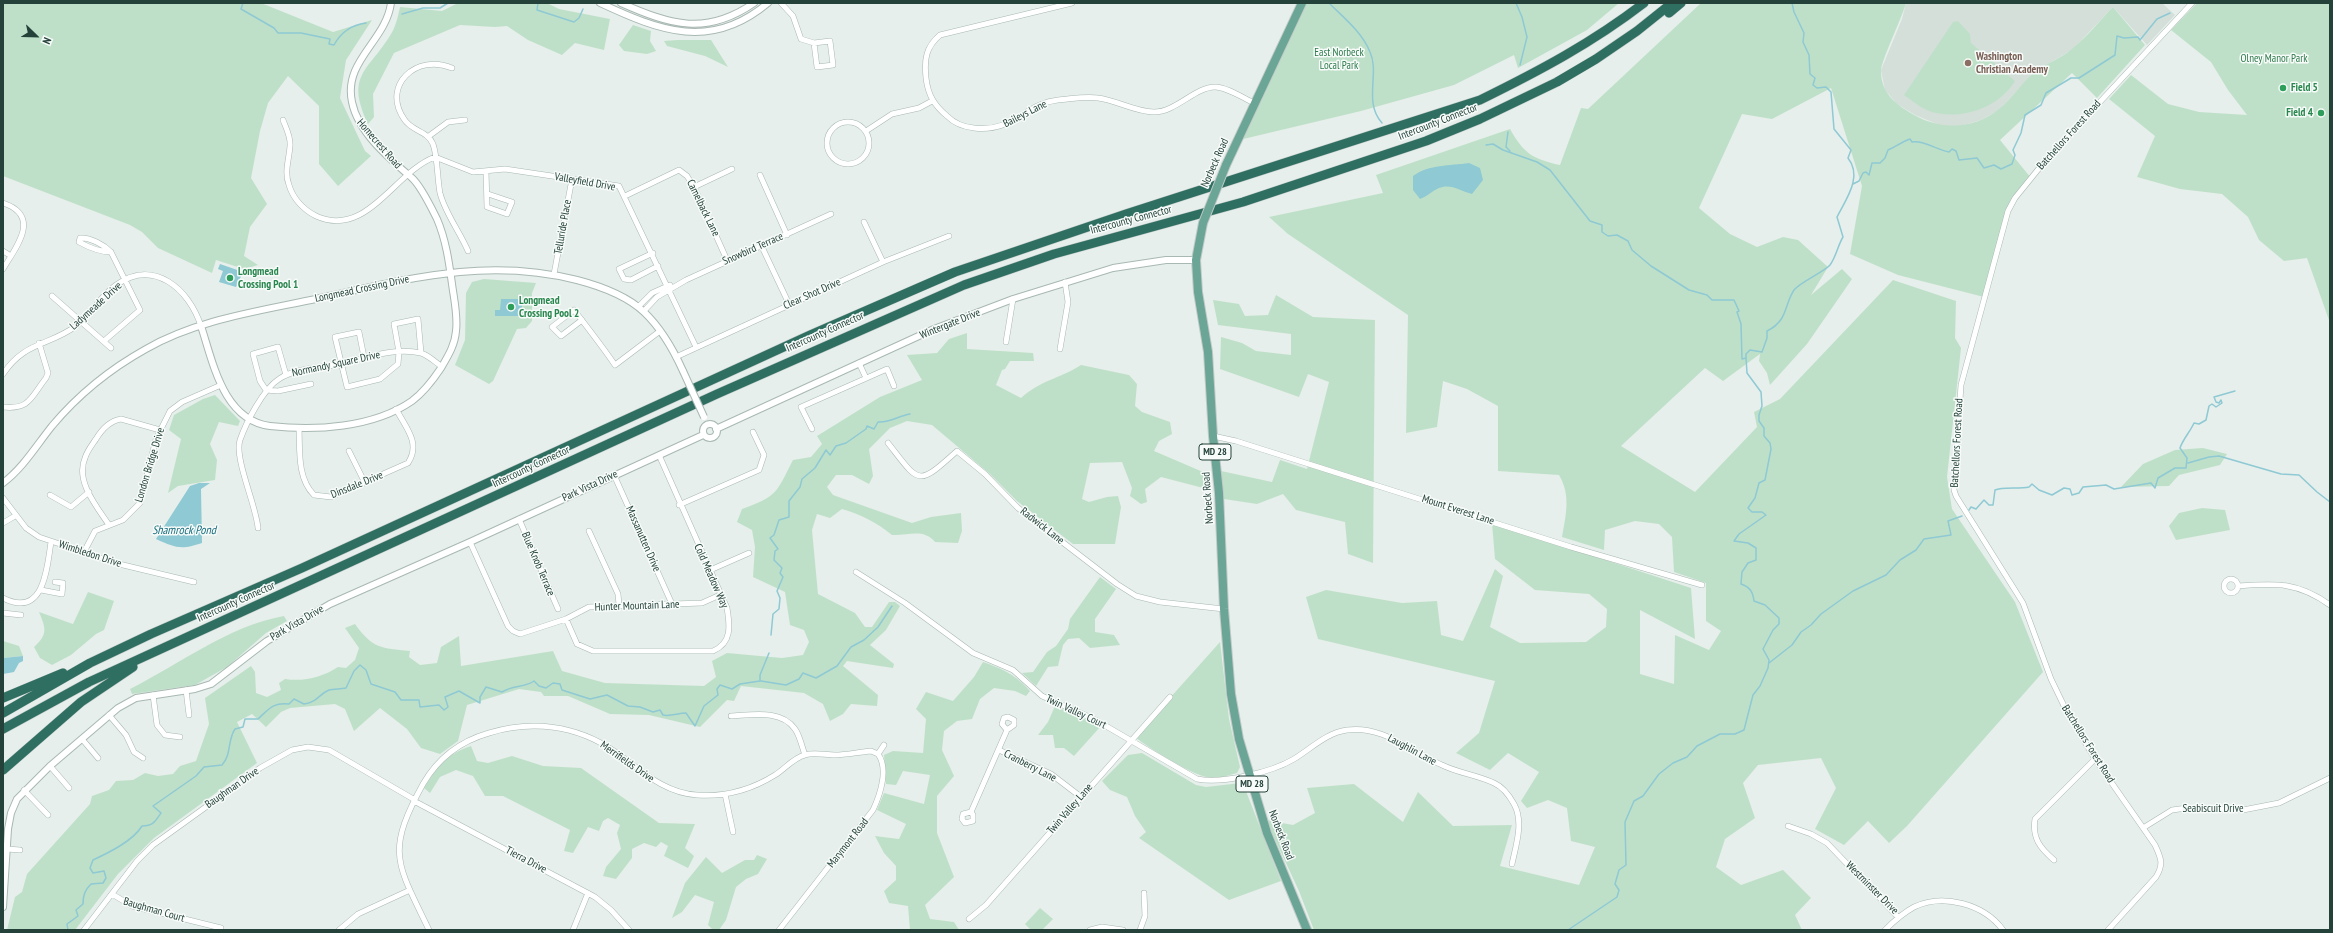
<!DOCTYPE html>
<style>
body{margin:0}
#map{position:relative;width:2333px;height:933px;overflow:hidden;background:#e6efeb;font-family:"PT Sans Narrow",sans-serif}
canvas{display:block}
.frame{position:absolute;inset:0;border:4px solid #24423a;pointer-events:none}
.north{position:absolute;left:16px;top:16px;width:40px;height:40px;-webkit-text-stroke:3px #f7fbf9;paint-order:stroke;rotate:113deg;font-size:11px;font-weight:700;line-height:16px;text-align:center;color:#24423a}
.north::after{content:'';display:block;margin:auto;width:14px;height:18px;background:#24423a;clip-path:polygon(50% 0,100% 100%,50% 72%,0 100%)}
</style>
<div id="map">
<canvas width="2333" height="933"></canvas>
<div class="frame"></div>
<div class="north">N</div>
</div>
<script>
const context = document.querySelector('canvas').getContext('2d');
context.lineJoin = 'round';
function fill(path, color) { context.fillStyle = color; context.fill(path, 'evenodd'); }
function trace(path, color, width, dash) { context.strokeStyle = color; context.lineWidth = width; context.lineCap = dash ? 'butt' : 'round'; context.setLineDash(dash || []); context.stroke(path); }
function write(font, color, halo, rows, align = 'center') {
  context.font = font + ' "PT Sans Narrow",sans-serif'; context.lineWidth = 3; context.setLineDash([]); context.textBaseline = 'middle'; context.strokeStyle = halo; context.fillStyle = color; for (const [text, x, y, turn = 0] of rows) {
    context.save(); context.translate(x, y); context.rotate((+turn || 0) * Math.PI / 180); context.textAlign = isNaN(turn) ? turn : align; if (halo) context.strokeText(text, 0, 0); context.fillText(text, 0, 0); context.restore();
  }
}
fill(new Path2D(`
 M1906,3H2162L2175,15L2147,45L2113,7L2073,49L2035,72L1999,110L1981,120L1961,126H1942L1915,115L1897,104L1885,90L1881,70L1902,19Z`), '#d4dfda');
fill(new Path2D(`
 M3,3H261L333,32L372,20L346,60L340,98L365,151L371,156L338,186L319,164V106L288,76L268,103L260,131L251,178L267,204L250,227L244,256L258,265L244,269L216,260L212,273L158,248L142,232L130,225L3,176Z
 M458,3H547L559,9L610,19L604,50L575,43L562,55L528,40L507,26L495,27L460,25L394,53L373,94L374,117L368,124C345,74 368,72 391,34C396,26 398,16 400,7L442,11Z
 M1302,3H1619L1587,30L1518,68L1514,55L1454,85L1361,111L1239,140Z
 M1701,3H1906C1902,18 1881,61 1881,71C1881,91 1893,102 1909,112C1937,130 1972,131 1999,109C2012,99 2021,83 2035,72C2047,63 2062,58 2073,48C2088,36 2100,20 2113,7L2145,45L2097,98L2072,73L2000,140L2031,178L2008,211L1984,297L1898,275L1850,254L1862,186L1831,88L1772,119L1742,114L1699,208L1730,234L1757,247L1783,237L1798,240L1828,267L1811,295L1842,269L1852,279L1807,344L1770,385L1767,373L1759,361L1760,354L1723,381L1705,368L1621,446L1695,492L1757,427L1754,412L1780,399L1893,280L1956,301L1955,338L1961,348L1947,477L1952,509L2015,602L2043,672L1907,826L1889,843L1868,821L1844,845L1815,829L1836,788L1821,758L1758,765L1743,783L1755,818L1725,839L1716,867L1741,885L1783,870L1811,898L1795,915L1802,930H1314L1299,891L1266,820L1293,825L1315,813L1307,788L1354,784L1403,822L1418,792L1453,826L1512,825L1500,866L1579,885L1595,847L1571,841L1567,808L1548,800L1527,808L1521,801L1539,772L1508,753L1490,770L1456,753L1479,733L1495,681L1318,639L1306,597L1326,590L1402,603L1437,601L1441,635L1463,641L1495,569L1503,576L1490,627L1520,643L1586,642L1606,627L1607,609L1589,594L1535,590L1495,559L1492,523L1691,588L1695,639L1640,610V674L1674,684L1675,635L1709,650L1721,631L1706,621V583L1674,572L1672,537L1659,524L1635,521L1605,530L1604,550L1562,537C1566,515 1571,495 1559,475L1498,471V406L1467,389L1443,381L1437,427L1406,433L1408,315L1288,234L1269,217L1383,193L1376,175L1510,129C1524,154 1533,159 1560,165L1581,108L1588,109Z
 M2197,3H2330V323L2307,258L2284,261L2259,240L2248,217L2222,194L2180,189L2137,177L2155,136L2109,99L2131,75L2168,104L2199,112L2247,115L2228,90L2211,62L2171,30Z
 M1958,21L1970,34L1971,43L2015,81C1999,107 1966,119 1936,113C1924,111 1914,102 1904,95L1953,22Z
 M633,25L651,31L650,41L656,51L647,54L624,51L619,45Z
 M677,40H711L728,67L705,56L667,46L664,41Z
 M484,279L536,283L532,293V321L526,328L517,329L493,381L489,384L455,365L465,340L466,293L472,282Z
 M1276,295L1313,317L1375,320L1373,563L1348,554L1345,522L1296,510L1283,494L1257,504L1224,499L1221,471L1272,482L1280,460L1307,469L1329,382L1308,374L1299,397L1220,369L1221,337L1242,343L1256,351L1291,355V334L1218,325L1213,300L1239,304L1245,316L1268,315Z
 M967,333V349L1033,353L1034,361H1010L1005,369L1002,370L996,385L1021,398C1041,380 1059,379 1081,365L1129,375L1137,384L1135,406L1142,412L1170,422L1172,434L1159,441L1154,451L1210,475L1211,490L1161,477L1145,489L1147,502L1141,504L1130,496L1132,488L1122,462L1090,463L1082,499L1089,502L1107,497L1118,496L1121,507L1115,544H1073L1017,501L990,474L932,425L907,421L890,428L869,449L873,476L869,484L852,475H836L827,487L833,495L912,523L931,517L961,513L962,531L958,543L935,542C923,528 908,536 892,535C876,522 862,515 842,509L830,518L817,514L812,530L818,594L855,613L865,627H872L889,602H895L900,606L886,630L870,645L894,664L893,668L847,661L843,666L878,695L877,706L851,704L843,714L830,721L823,704L804,693L741,686L734,701L727,700L700,727L649,715L610,714L568,696H544L541,692L519,689L467,705L458,741L440,754L421,748L407,729L380,708L354,731L345,709L335,704L290,708L281,712L266,727L252,714L237,722L257,763L154,838L118,874L75,930H7L15,897L22,892L27,874L90,804L92,796L109,790L116,781L133,780L145,773L158,776L173,774L180,766L196,761L209,724L205,698L251,666L255,672L256,693L267,697L281,690L279,683L285,679C303,682 323,677 338,667L346,668L355,660L359,648L345,628L355,624C373,649 381,648 410,651L409,657L420,665L437,663L441,647L459,636L461,666L553,651L562,671L605,683L704,686L716,677L712,661L727,653L782,658L803,655L809,642L804,630L790,625L785,592L753,577L755,547L752,530L737,522L742,509C778,496 776,493 793,460L811,457L822,444L817,436L880,397L922,380L907,355L937,353L949,339Z
 M215,395L240,421L238,426L219,422L210,444L217,460L215,480L178,486L168,493L181,439L169,430L174,415L203,399Z
 M2203,448L2227,454L2220,465L2179,475L2169,486L2121,487L2143,464L2175,450Z
 M2202,508L2225,510L2230,530L2176,540L2169,526L2179,513Z
 M1100,577L1116,589L1095,619V632L1114,635L1120,645L1090,648L1079,638L1068,639L1063,645L1058,666L1048,667L1036,686L1022,673L1033,672L1047,652L1056,646L1068,629L1070,619Z
 M88,592L114,601L104,630L96,634L71,655L52,665L40,658L34,647C48,634 46,629 39,612L73,624Z
 M284,616L287,621L266,633L227,667L195,685L132,694L130,689C180,664 228,626 284,616Z
 M3,641L19,646L23,656L3,658Z
 M1220,642L1229,719L1240,767L1237,773C1229,775 1219,779 1212,778C1194,777 1149,748 1135,737Z
 M983,662C1003,669 1016,675 1030,691L1026,696L1015,691L994,688L980,699L972,719L957,721L944,731L942,750L954,776L937,796V833L954,877L925,905L930,919L954,922L959,930H910L908,906L889,903L884,891L896,880V866L884,853L875,836L899,839L906,824L877,810L884,793L924,804L930,775L903,771L896,785L886,784L884,755L893,751L923,753L926,719L916,709L926,692L953,701L974,677Z
 M1055,706L1101,726L1074,756L1064,748H1055L1053,735H1038L1048,722Z
 M471,746L477,761L488,763L512,756L543,766L581,768L659,823L695,824L685,848L694,856L688,868L664,856L668,846L661,842L656,847L644,843L632,849V858L616,879L603,876L606,867L621,849L617,833L620,825L608,818L603,821L599,831L588,827L573,853L564,851L570,830L503,796H485L473,776L456,770L440,777L430,793L424,788C436,768 448,753 471,746Z
 M1142,753L1196,785L1206,787L1241,783L1244,786L1281,881L1229,900L1139,838L1146,832L1135,816L1127,797L1110,790L1102,781L1128,755Z
 M757,855L767,859L758,874L746,879L736,887L726,920L719,930H713L708,925L714,902L695,895L682,912L672,918L685,883L706,857L722,873L745,860H754Z
 M1040,908L1053,919L1042,930H1031L1025,924Z`), '#bfe0c8');
fill(new Path2D(`
 M1469,163L1480,168L1483,180L1472,194C1461,191 1450,183 1439,188C1432,191 1428,196 1420,199L1413,190V176C1430,164 1449,166 1469,163Z
 M220,264L243,272L236,287L219,282L223,271L218,269Z
 M501,299H527V303H522V316H495V310H500Z
 M199,483H210L201,489L202,543C181,550 176,548 156,539L190,486Z
 M23,656V661L19,663L14,672L3,674V658Z`), '#8ec9d4');
trace(new Path2D(`
 M243,3L241,9L274,28L278,33H301L330,39L329,44L334,45C341,32 351,25 366,23
 M538,3L537,10L574,22L579,18L583,9
 M1329,3C1343,17 1362,32 1370,52C1380,73 1363,102 1382,123
 M1516,3L1522,17L1527,37L1520,65
 M402,14L423,8H440L448,3
 M1508,132L1506,147L1510,151
 M1486,145L1493,144L1503,150L1537,162L1550,170L1590,221L1602,225V232L1608,236L1617,235L1628,241L1632,250L1651,266L1689,290L1707,295L1712,300H1734L1739,311L1737,312L1741,324L1742,359L1746,358L1747,373L1761,392L1762,406L1759,415V421L1764,428V436L1770,443L1771,449L1765,480L1759,483L1755,498L1748,508L1752,512H1762L1766,515L1739,534L1734,541L1748,543L1756,548V560L1748,563L1742,572L1741,584C1750,587 1753,592 1754,601L1765,605L1779,618V624L1773,630L1763,649L1769,660L1768,668L1760,686L1753,695L1744,730L1735,734H1720L1697,746L1687,757L1673,763L1659,774L1643,796L1634,801L1625,822L1626,865L1619,870L1615,884L1619,890L1617,897L1568,930
 M1853,184L1859,181L1863,173L1866,172L1869,175L1872,163H1880L1885,158L1888,150C1896,147 1901,142 1910,139L1912,142C1924,140 1937,150 1949,152L1952,149L1956,151L1959,160L1977,158L1984,168L1994,165L2001,169L2012,164L2015,155L2013,150L2021,133L2025,115L2041,105L2046,93L2071,78H2079L2115,55L2117,36L2124,38L2138,37L2140,40L2157,19L2170,13
 M1746,358V354L1750,350L1762,352L1767,338V331C1788,321 1784,305 1794,290C1800,282 1824,272 1830,265C1836,257 1838,245 1843,237L1837,217C1846,199 1863,177 1848,158L1851,150L1834,129L1831,92L1826,87L1817,88L1813,85L1815,78L1810,74L1809,55L1803,42L1804,33L1794,12L1792,3
 M2188,463L2209,457L2219,456L2281,474L2299,475L2317,492L2330,502
 M1969,510L1971,507L1976,509L1984,500L1989,505H1993L1995,490C2002,487 2020,489 2029,487L2032,484L2039,490L2052,495L2064,488L2070,489L2072,495L2079,493L2083,487L2106,485L2114,489L2151,483L2155,488L2158,478L2175,468H2186L2187,458L2180,448C2183,439 2190,432 2194,423L2199,424L2206,420L2209,406L2212,404L2216,407L2222,403L2221,400L2219,403L2216,402L2214,397L2235,391
 M771,635L773,614L779,609L780,598L777,591L783,577L780,573L782,568L774,560L775,551L778,549L770,538L774,535L779,520L789,517V501L800,487L802,479L815,468L826,450L830,455L836,446L846,443L866,429L867,426L874,429L878,422C890,423 898,416 910,414
 M1769,663L1792,645L1801,632L1811,625L1821,614L1853,591L1886,575L1900,560L1916,550L1924,539L1951,535L1948,521L1962,516
 M761,681L786,685L799,679L803,673L816,678L837,666L851,647L864,640L878,627L892,606
 M68,930L67,924L78,916L76,910L83,904C83,895 85,890 91,884L103,883L106,878L104,871L93,873L90,868L93,860C108,853 133,841 142,826C153,826 155,822 161,813L153,806L196,776L204,767L222,765C232,754 227,741 235,729L243,727L245,719H258C269,709 273,702 289,704L294,699L304,704C318,702 319,694 329,690C334,689 340,689 346,688L354,671L360,665L366,670L371,684L395,692L401,700H419L420,707L439,705L444,710L448,707L445,697L459,691L480,703V697L486,687L502,692C513,685 524,688 534,681L539,686L546,688L553,683L560,684L562,690L590,699L607,695L628,706L640,707L653,712L660,710L663,715C670,717 678,713 686,713L695,726L704,706L718,695L717,689L720,685L732,689L740,684L760,681V675L769,653`), '#8ec9d4', 1.5);
const minor = new Path2D(`
 M781,3L793,16L801,39L814,43L830,41L833,65L817,67L814,43
 M1072,3L940,35C926,47 924,59 926,78C928,95 934,105 947,116C954,123 964,127 974,128C1013,133 1026,103 1058,100C1071,99 1085,96 1098,98C1116,100 1135,112 1154,112C1176,112 1195,87 1215,87C1227,87 1243,98 1254,103
 M452,68C417,53 381,85 404,119C411,131 428,131 433,144C438,159 437,177 440,193C445,213 460,232 468,251
 M283,120C286,128 291,137 290,146C289,160 284,172 289,185C293,199 304,210 316,216C367,239 394,172 435,157L473,172L505,169L619,186L696,347
 M827 143a21 21 0 1 1 42 0a21 21 0 1 1-42 0Z
 M866,131L892,114L919,108L932,101
 M429,136L448,122L465,120
 M486,171L487,207L507,214L512,202L488,194
 M760,175L787,235
 M694,187L732,169
 M625,196L679,170L687,176L694,187L727,260
 M3,203C42,216 16,247 3,269
 M864,222L883,262
 M762,247L789,304
 M3,251L11,256
 M653,253L619,269L624,279L631,280L658,266
 M554,274L572,179
 M52,296L111,348
 M638,307L652,293L670,285
 M644,311L657,297L686,280L831,214
 M582,320L561,336L552,327L574,310C588,328 602,346 615,365L660,331
 M104,341L140,310L111,252C104,245 90,237 80,238L79,242C88,247 100,252 111,252
 M1006,342L1013,299
 M1060,349L1068,302L1065,282
 M364,357L359,332L335,337L347,387L380,379L398,364L399,352L394,324L418,319L421,353
 M676,357L883,262L949,236
 M859,363L866,378
 M3,374C25,341 49,346 76,326C91,315 100,296 116,285C154,258 189,289 201,326
 M286,375L278,347L253,354L260,381L266,390L278,391L311,384
 M3,407C30,410 31,397 46,378L48,373L39,343
 M299,428C300,450 297,478 314,495L331,497L408,463C421,443 406,428 396,409
 M812,429L801,407L887,369L894,386
 M1213,436L1236,441L1571,547L1702,585
 M888,443C920,484 917,487 957,451L985,474L1018,508L1117,584L1136,596L1160,602L1224,609
 M349,451L365,483
 M614,475L672,604
 M50,495L71,507L89,492
 M3,498L26,528L39,537L119,564L194,582
 M679,505L759,470L764,455L753,432
 M519,519L558,609
 M3,523L15,516
 M109,525C97,507 75,481 85,458C87,451 92,445 96,439C102,429 109,421 121,419L160,430
 M258,528C256,505 234,458 240,440C246,423 263,389 279,379C295,368 321,368 340,364C366,358 394,347 421,353C428,355 435,362 441,366
 M589,531L618,594L619,605
 M470,542L508,626L513,631L520,634L566,619L589,607L702,603L720,595
 M84,552L95,531L123,520L140,503L156,439L170,411L182,402L221,385
 M708,571L749,553
 M856,572L905,603L973,653L1013,670L1042,696L1094,719L1197,779C1223,784 1272,772 1294,759C1312,748 1326,733 1347,730C1383,725 1411,752 1442,765C1458,773 1477,775 1494,783C1503,787 1509,795 1514,804C1524,822 1516,845 1512,864
 M2224 586a7 7 0 1 1 14 0a7 7 0 1 1-14 0Z
 M2238,586C2276,583 2298,582 2330,605
 M41,590L62,594L63,583L55,582
 M3,598C44,619 47,568 51,542
 M3,613L21,615
 M566,619L577,644L593,651H713C732,643 730,626 727,608L659,455
 M186,690L189,715
 M153,695L157,725L165,735L180,737
 M109,715L126,735L134,752L143,758
 M731,716C752,715 781,709 795,729C800,736 802,747 805,755
 M82,739L98,758
 M999,750L1051,774L1081,797
 M50,766L69,788
 M24,790L48,815
 M725,794L733,832
 M414,801L595,897L611,910L629,930
 M971,812L973,815V821L965,823L962,819L963,814L971,812L1007,730L1014,725V720L1008,717L1004,718L1002,724L1007,730
 M1788,826L1811,834L1827,843L1898,917
 M2143,828L2172,810L2187,808L2243,810L2279,803L2330,778
 M7,849L20,850
 M2054,860C2040,848 2032,838 2035,819L2095,759
 M112,894L132,906L221,928
 M969,919L986,905L1170,697
 M84,930L137,861L153,845L260,768L292,750L308,747L329,750L415,800
 M339,930L358,914L410,890
 M429,930C397,863 385,853 423,784C438,758 461,741 489,733C532,720 576,725 614,751C640,769 663,793 697,795C725,797 751,790 775,775C785,769 793,758 805,755C814,752 825,755 835,755C846,755 859,752 871,751L878,754
 M573,930L588,893
 M779,930L873,810C880,795 889,769 878,754L884,745
 M1090,930L1102,927L1123,930
 M1140,930L1145,916L1144,893
 M1885,930C1894,921 1903,913 1914,907C1943,893 1984,904 2003,930
 M2108,930L2156,877C2164,864 2161,858 2155,845L2095,759L2066,710L2051,679L2023,603L1956,496L1954,490L1961,385L2008,211L2015,198L2045,161L2192,3`);
const tertiary = new Path2D(`
 M600,3C660,31 711,51 768,3
 M621,3C671,25 706,36 754,3
 M201,326C213,362 223,420 270,426C315,431 373,428 412,401C424,392 433,380 441,368C448,356 455,345 456,331C458,316 454,299 452,284C449,262 446,240 437,219C432,209 421,186 412,178C390,159 358,133 352,102C343,61 386,41 391,3
 M703 431a7 7 0 1 1 14 0a7 7 0 1 1-14 0Z
 M716,429L934,329L1013,299L1113,268L1166,260H1196
 M3,483C23,468 36,446 52,426C78,395 110,369 146,349C198,319 261,311 320,298C408,279 486,257 577,280C600,286 626,295 644,312C661,328 673,349 683,371
 M3,907L8,829L11,813L17,799L50,766L118,708L136,698L195,689L211,684L267,641L330,604L470,542L703,435`);
const primary = new Path2D(`
 M1226,165L1302,3
 M1203,223L1196,260L1198,292L1208,352L1213,436L1219,493L1224,609L1231,694L1239,739L1267,833L1307,930`);
const motorway = new Path2D(`
 M1669,13L1681,3
 M3,698L63,673
 M3,713L90,663L151,634L302,568L810,335L955,272L1126,214L1480,100C1539,71 1592,43 1644,3
 M3,729L89,682L717,394L964,285L1054,254L1243,202L1426,141L1480,119L1557,82L1596,59L1637,31L1672,3
 M3,770L81,702L133,667`);
trace(minor, '#a8b8b2', 6);
trace(tertiary, '#a8b8b2', 8);
trace(primary, '#c2cac8', 10);
trace(motorway, '#c2cac8', 10);
trace(minor, '#fff', 5);
trace(tertiary, '#fff', 6);
trace(primary, '#6aa596', 8);
trace(motorway, '#2f6f62', 9);
const tertiaryBridge = new Path2D(`
 M683,371L704,417`);
const primaryBridge = new Path2D(`
 M1203,223L1226,165`);
trace(tertiaryBridge, '#a8b8b2', 8, []);
trace(primaryBridge, '#c2cac8', 10, []);
trace(tertiaryBridge, '#fff', 6);
trace(primaryBridge, '#6aa596', 8);
for (const [x, y, r, color] of [
 [1968,63,4,"#8d6e63"],
 [2283,88,4,"#2e9e5b"],
 [2321,113,4,"#2e9e5b"],
 [230,278,4,"#2e9e5b"],
 [511,307,4,"#2e9e5b"]
]) { const dot = new Path2D(); dot.arc(x, y, r, 0, 2 * Math.PI); context.fillStyle = color; context.fill(dot); trace(dot, '#f7fbf9', 1.5); }
for (const [x, y, w] of [
 [1215,452,32],
 [1252,784,32]
]) { const box = new Path2D(); box.roundRect(x - w / 2, y - 8, w, 16, 3); context.fillStyle = '#f7fbf9'; context.fill(box); trace(box, '#24423a', 1); }
write('bold 10px', '#24423a', null, [
 ["MD 28",1215,452],
 ["MD 28",1252,784]
]);
write('11px', '#2d7a4b', '#f7fbf9', [
 ["East Norbeck",1339,53],
 ["Local Park",1339,66],
 ["Olney Manor Park",2274,59]
]);
write('bold 11px', '#785e54', '#f7fbf9', [
 ["Washington",1976,57],
 ["Christian Academy",1976,70]
], 'left');
write('bold 11px', '#27864d', '#f7fbf9', [
 ["Field 5",2291,88],
 ["Field 4",2313,113,"right"],
 ["Longmead",238,272],
 ["Crossing Pool 1",238,285],
 ["Longmead",519,301],
 ["Crossing Pool 2",519,314]
], 'left');
write('11px', '#24423a', '#f7fbf9', [
 ["Baileys Lane",1025,114,-27],
 ["Intercounty Connector",1438,122,-21],
 ["Batchellors Forest Road",2069,135,-48],
 ["Homecrest Road",379,144,49],
 ["Norbeck Road",1215,163,-66],
 ["Valleyfield Drive",585,182,10],
 ["Camelback Lane",703,208,64],
 ["Intercounty Connector",1131,220,-15],
 ["Telluride Place",563,227,-80],
 ["Snowbird Terrace",753,249,-24],
 ["Longmead Crossing Drive",362,289,-12],
 ["Clear Shot Drive",812,294,-24],
 ["Ladymeade Drive",96,306,-42],
 ["Wintergate Drive",950,324,-22],
 ["Intercounty Connector",825,332,-24],
 ["Normandy Square Drive",336,364,-12],
 ["Batchellors Forest Road",1957,443,-87],
 ["London Bridge Drive",150,465,-73],
 ["Intercounty Connector",531,467,-25],
 ["Dinsdale Drive",357,485,-22],
 ["Park Vista Drive",590,486,-25],
 ["Norbeck Road",1208,498,-94],
 ["Mount Everest Lane",1458,510,18],
 ["Radwick Lane",1042,526,38],
 ["Massanutten Drive",643,539,66],
 ["Wimbledon Drive",90,554,18],
 ["Blue Knob Terrace",538,564,67],
 ["Cold Meadow Way",711,576,66],
 ["Intercounty Connector",236,602,-24],
 ["Hunter Mountain Lane",637,606,-2],
 ["Park Vista Drive",297,623,-30],
 ["Twin Valley Court",1076,712,25],
 ["Batchellors Forest Road",2088,744,58],
 ["Laughlin Lane",1412,750,28],
 ["Merrifields Drive",627,762,35],
 ["Cranberry Lane",1030,766,27],
 ["Baughman Drive",232,788,-35],
 ["Twin Valley Lane",1070,809,-49],
 ["Seabiscuit Drive",2213,809],
 ["Norbeck Road",1281,835,69],
 ["Marymont Road",848,843,-52],
 ["Tierra Drive",526,860,28],
 ["Westminster Drive",1872,888,45],
 ["Baughman Court",154,910,16]
]);
write('italic 12px', '#1c6f80', '#f7fbf9', [
 ["Shamrock Pond",184,531]
]);
</script>
